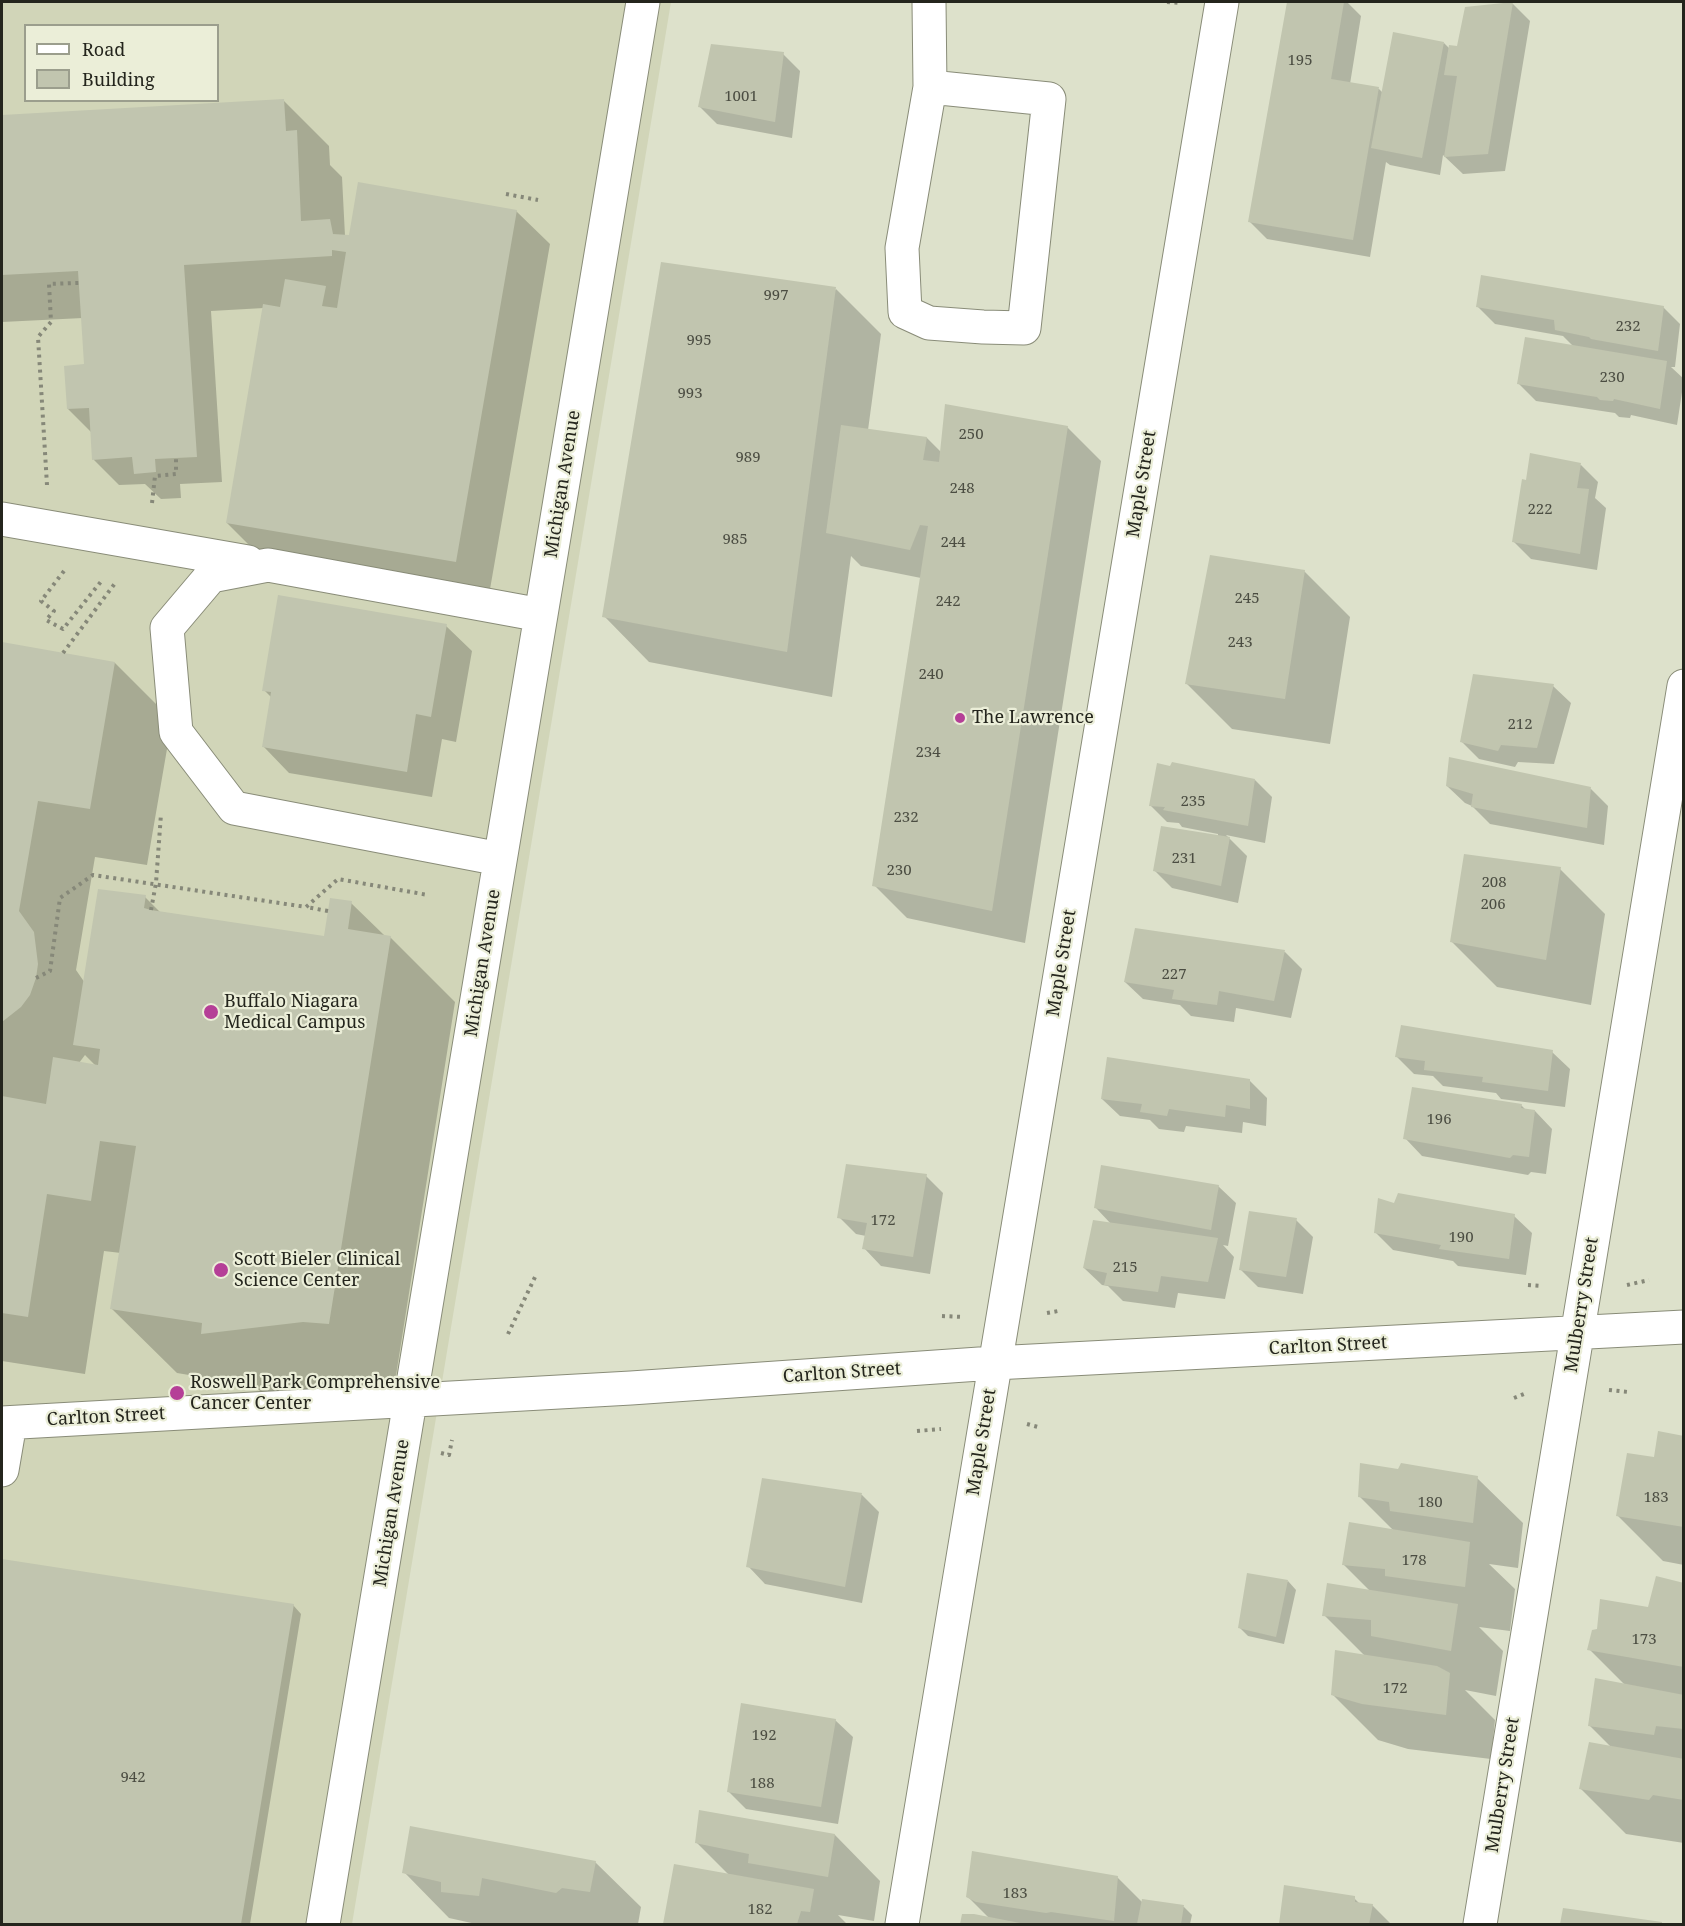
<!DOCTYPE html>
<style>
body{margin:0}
#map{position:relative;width:1685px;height:1926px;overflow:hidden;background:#dde1cb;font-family:"Noto Serif",serif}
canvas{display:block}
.frame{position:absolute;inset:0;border:3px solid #24251d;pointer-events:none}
.legend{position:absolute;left:24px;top:24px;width:195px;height:78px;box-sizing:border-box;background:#ebeed8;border:2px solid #9b9e8d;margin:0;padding:8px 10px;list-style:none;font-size:18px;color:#24251d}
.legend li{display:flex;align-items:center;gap:12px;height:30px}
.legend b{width:30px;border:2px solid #9b9e8d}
</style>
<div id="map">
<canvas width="1685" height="1926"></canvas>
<div class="frame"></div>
<ul class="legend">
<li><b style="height:8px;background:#fff"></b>Road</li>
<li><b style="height:16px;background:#c1c5af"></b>Building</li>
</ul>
</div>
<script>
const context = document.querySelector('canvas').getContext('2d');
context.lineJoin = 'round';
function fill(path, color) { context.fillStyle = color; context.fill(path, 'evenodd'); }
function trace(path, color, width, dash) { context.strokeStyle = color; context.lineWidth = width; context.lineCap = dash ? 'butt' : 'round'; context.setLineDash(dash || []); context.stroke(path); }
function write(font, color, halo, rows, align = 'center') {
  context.font = font + ' "Noto Serif",serif'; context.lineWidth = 4.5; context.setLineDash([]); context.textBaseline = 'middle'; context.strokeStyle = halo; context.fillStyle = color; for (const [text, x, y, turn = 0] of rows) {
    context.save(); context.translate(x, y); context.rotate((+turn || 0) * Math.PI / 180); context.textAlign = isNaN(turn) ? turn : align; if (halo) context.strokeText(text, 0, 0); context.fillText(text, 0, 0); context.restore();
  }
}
fill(new Path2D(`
 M2,2H671L352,1924H2ZM26,26H218V100H26Z`), '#d1d5b8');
fill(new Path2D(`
 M1309,2H1347L1361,16L1350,84L1379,89L1383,93L1444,43L1450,49L1458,47L1466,9L1513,4L1530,21L1505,171L1463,174L1443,155L1440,175L1390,165L1386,162L1370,257L1267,239L1250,222L1288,3Z
 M783,54L800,71L792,138L717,124L700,107Z
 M284,101L329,146L330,165L342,177L345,236L516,211L550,244L489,595L260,556L227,523L264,308L211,311L222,482L180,484L181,498L161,499L145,484L119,485L94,460L92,433L68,409L86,365L83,318L2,322V116Z
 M836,289L881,334L868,430L927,438L942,453L1067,427L1101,461L1025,943L907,918L874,885L921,578L861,566L851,556L832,697L649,662L604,616Z
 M1477,306L1663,307L1680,324L1675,367H1671L1684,379L1677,425L1631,415L1630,418L1619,417L1615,413L1536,401L1519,384L1574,347L1563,336L1495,324Z
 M1581,465L1598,482L1595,498L1606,508L1597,570L1531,559L1513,541L1527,481Z
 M1304,571L1350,617L1330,744L1232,729L1187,684Z
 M446,626L472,651L456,742L442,739L432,797L289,773L264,747L272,698L264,690Z
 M2,643L115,663L172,720L147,865L95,857L76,970L85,983L145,897L160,912L326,938L351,903L385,936L390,937L455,1002L394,1388L369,1386L267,1398L255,1386L177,1373L112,1309L121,1253L104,1251L85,1374L2,1361ZM85,1055L96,1066L79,1063Z
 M1553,686L1571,703L1554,764L1518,762L1515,767L1479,759L1462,742Z
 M1255,780L1272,797L1265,843L1226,835L1247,856L1238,903L1172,888L1155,871L1218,837V834L1182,827L1179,823L1167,822L1150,805Z
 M1447,786L1591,789L1608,806L1604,845L1490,824L1472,806L1465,803Z
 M1560,869L1605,914L1591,1005L1497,987L1451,941Z
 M1285,952L1302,969L1291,1018L1236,1008L1234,1022L1191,1016L1180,1005L1143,999L1125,982Z
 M1552,1052L1570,1069L1565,1107L1501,1099L1496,1093L1443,1086L1433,1076L1414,1074L1397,1057Z
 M1250,1081L1267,1098L1266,1126L1243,1122L1242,1133L1186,1126L1184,1132L1159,1129L1150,1120L1120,1116L1102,1099Z
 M1521,1105L1526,1110L1535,1111L1552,1129L1546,1174L1531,1172L1528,1175L1422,1156L1405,1138Z
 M926,1176L943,1193L930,1274L881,1266L864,1248L866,1236L856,1234L839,1217Z
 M1218,1186L1236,1203L1228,1246L1223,1245L1234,1257L1225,1299L1178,1293L1175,1308L1123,1301L1108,1286L1102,1285L1084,1268L1112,1225L1096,1208Z
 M1395,1205L1514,1216L1532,1233L1526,1275L1458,1266L1453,1261L1393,1250L1375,1232Z
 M1296,1220L1313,1237L1303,1294L1258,1287L1240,1269Z
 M1684,1438V1565L1663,1561L1618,1516L1656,1459Z
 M1477,1478L1523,1523L1518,1568L1489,1564L1515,1589L1510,1631L1479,1627L1503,1651L1496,1696L1465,1690L1495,1720L1491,1759L1408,1749L1378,1740L1333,1695L1365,1656L1324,1615L1371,1592L1343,1564L1394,1531L1359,1496Z
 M764,1480L862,1495L879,1512L862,1603L765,1584L748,1566Z
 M2,1560L293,1605L301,1614L250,1924H2Z
 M1288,1581L1296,1590L1284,1644L1248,1636L1240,1628Z
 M1684,1584V1843L1626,1834L1581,1789L1612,1748L1589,1725L1625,1685L1589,1649Z
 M835,1720L853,1737L838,1824L746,1809L729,1792Z
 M835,1835L880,1881L874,1921L838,1915L847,1924H664L676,1865L729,1875L696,1842Z
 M595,1862L641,1907L638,1924H536L527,1923L526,1924H476L449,1918L404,1872Z
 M1117,1877L1142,1902L1184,1907L1192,1915L1190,1924H962L964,1916L990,1919L967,1896Z
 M1285,1887L1354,1898L1360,1904L1372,1905L1391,1924H1280Z
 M1564,1909L1661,1923L1662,1924H1562Z`), '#0003');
fill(new Path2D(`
 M1287,2H1344L1331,79L1379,87L1353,240L1248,222Z
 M1513,2L1488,154L1444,157L1457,76L1444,75L1449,45L1457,46L1465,7Z
 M1393,32L1444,42L1422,158L1371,148Z
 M711,44L784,52L775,122L698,107Z
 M284,99L286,131L297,130L301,221L330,219L333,234L349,235L358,182L517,210L456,562L226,523L263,304L280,307L285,279L326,286L322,306L337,308L346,252L332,250V256L184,265L197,457L155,459L156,472L134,474L132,457L92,460L89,408L67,409L64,366L84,364L78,271L2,275V115Z
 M661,262L836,287L787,652L602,617Z
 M1481,275L1664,306L1658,351L1591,339L1589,337L1555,330L1554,320L1476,307Z
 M1525,337L1667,361L1660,409L1614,399L1613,401L1600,400L1597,397L1517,384Z
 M945,404L1068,426L992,911L872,886L928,526L920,525L910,550L826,533L841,425L927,437L923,460L939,462Z
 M1530,453L1581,463L1577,488L1589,489L1580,554L1512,542L1522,479L1526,480Z
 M1210,555L1305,570L1285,699L1185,684Z
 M278,595L447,624L431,717L416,714L407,772L262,747L271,692L262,691Z
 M2,642L115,662L90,809L38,801L19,911L34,932L38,964L36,978L30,995L21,1007L2,1022Z
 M1473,674L1554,684L1537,748L1501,745L1498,751L1460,742Z
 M1449,757L1591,787L1587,828L1471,807L1473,794L1446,786Z
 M1172,762L1255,779L1248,826L1163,810L1165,807L1149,806L1157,763L1170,766Z
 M1161,826L1230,837L1221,886L1153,871Z
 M1464,854L1561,867L1546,960L1450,942Z
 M98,889L146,895L144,908L151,910L324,936L330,898L352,901L348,929L391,936L329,1324L303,1322L201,1334L202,1323L110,1309L136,1146L100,1141L91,1201L47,1194L28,1317L2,1313V1096L46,1104L53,1057L98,1065L100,1049L73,1045Z
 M1135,928L1285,950L1274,1001L1219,991L1217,1005L1172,999L1174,990L1124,982Z
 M1401,1025L1553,1050L1548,1091L1482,1082L1483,1077L1424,1070L1425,1061L1395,1057Z
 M1107,1057L1250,1079V1109L1226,1105L1225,1117L1169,1109L1167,1116L1140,1112L1142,1104L1101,1099Z
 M1412,1087L1522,1104L1521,1108L1535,1110L1529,1157L1513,1155L1510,1158L1403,1139Z
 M846,1164L927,1174L913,1257L862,1249L867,1223L837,1218Z
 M1101,1165L1219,1185L1211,1230L1094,1208Z
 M1398,1193L1515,1214L1509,1259L1439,1249L1441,1245L1374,1233L1378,1198L1394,1203Z
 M1249,1211L1297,1218L1286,1277L1239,1270Z
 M1093,1220L1218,1238L1208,1282L1161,1276L1158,1292L1104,1285L1107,1273L1083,1268Z
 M1658,1431L1684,1436V1527L1616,1516L1627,1453L1654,1457Z
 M1360,1463L1398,1469L1401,1463L1478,1476L1473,1523L1390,1511L1389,1502L1358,1497Z
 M762,1478L862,1493L845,1587L746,1567Z
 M1349,1522L1470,1542L1465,1587L1385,1576V1569L1342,1565Z
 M2,1559L294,1604L241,1924H2Z
 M1247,1573L1288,1580L1276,1637L1238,1628Z
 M1656,1576L1684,1583V1667L1587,1650L1592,1630L1597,1629L1600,1599L1648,1607Z
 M1327,1583L1458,1604L1451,1651L1371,1636V1620L1322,1616Z
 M1335,1650L1437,1666L1450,1673L1446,1715L1362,1704L1331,1695Z
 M1595,1678L1684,1695V1729L1656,1726L1654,1735L1588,1726Z
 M741,1703L836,1719L821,1807L727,1792Z
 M1589,1742L1684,1759V1800L1653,1795L1649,1800L1579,1789Z
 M699,1810L835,1834L828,1877L748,1863L749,1854L695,1843Z
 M410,1826L596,1861L590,1892L562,1888L556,1893L482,1878L479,1896L441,1892V1882L402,1873Z
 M972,1851L1118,1876L1114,1921L1051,1912L1046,1913L976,1902L966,1897Z
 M674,1864L814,1889L810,1912L801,1911L797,1924H663Z
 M1284,1885L1355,1896V1902L1373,1904L1369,1924H1279Z
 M1142,1899L1184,1905L1181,1924H1137Z
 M1563,1908L1662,1922V1924H1560Z
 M962,1914H974L1025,1924H960Z`), '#c1c5af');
const minor = new Path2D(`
 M929,2L930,87L902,248L905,312L929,323L983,327L1024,328L1049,99L930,87
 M2,519L248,562
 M500,859L234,808L176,732L167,628L211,576L268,565L541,615
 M2,1423L631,1388L994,1363L1684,1327
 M2,1470L10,1423
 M323,1924L643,2
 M902,1924L1222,2
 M1480,1924L1684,686`);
trace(minor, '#898c78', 35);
trace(new Path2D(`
 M1167,2L1180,3
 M506,194L538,200
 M47,485L38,337L51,322L49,284L79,283
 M152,503L155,476L176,474V458
 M64,571L41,601L54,611L46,620L63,629L103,579
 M63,653L116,582
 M151,910L156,883L161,814
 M328,911L306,907L338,879L428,895
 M36,978L50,971L60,898L93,875L306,907
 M1528,1285L1542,1286
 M1627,1285L1649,1280
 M1047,1313L1058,1311
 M942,1316L963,1317
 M508,1334L535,1277
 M1609,1390L1628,1392
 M1514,1398L1524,1394
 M1027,1424L1038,1427
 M917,1431L941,1429
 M441,1453L449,1455L452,1440`), '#868879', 4, [3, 4.5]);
trace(minor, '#fff', 33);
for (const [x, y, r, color] of [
 [960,718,6,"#b53f97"],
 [211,1012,8,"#b53f97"],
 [221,1270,8,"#b53f97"],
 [177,1393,8,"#b53f97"]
]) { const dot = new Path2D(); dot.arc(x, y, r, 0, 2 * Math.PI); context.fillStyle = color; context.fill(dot); trace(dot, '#ebeed8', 2); }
write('15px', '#4b4d42', null, [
 ["195",1300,61],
 ["1001",741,97],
 ["997",776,296],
 ["232",1628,327],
 ["995",699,341],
 ["230",1612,378],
 ["993",690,394],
 ["250",971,435],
 ["989",748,458],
 ["248",962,489],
 ["222",1540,510],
 ["985",735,540],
 ["244",953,543],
 ["245",1247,599],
 ["242",948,602],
 ["243",1240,643],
 ["240",931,675],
 ["212",1520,725],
 ["234",928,753],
 ["235",1193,802],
 ["232",906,818],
 ["231",1184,859],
 ["230",899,871],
 ["208",1494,883],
 ["206",1493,905],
 ["227",1174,975],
 ["196",1439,1120],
 ["172",883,1221],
 ["190",1461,1238],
 ["215",1125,1268],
 ["183",1656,1498],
 ["180",1430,1503],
 ["178",1414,1561],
 ["173",1644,1640],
 ["172",1395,1689],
 ["192",764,1736],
 ["942",133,1778],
 ["188",762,1784],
 ["183",1015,1894],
 ["182",760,1910]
]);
write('18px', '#24251d', '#ebeed8', [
 ["Michigan Avenue",563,484,-81],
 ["Maple Street",1142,484,-81],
 ["Michigan Avenue",483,963,-81],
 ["Maple Street",1062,963,-81],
 ["Mulberry Street",1582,1305,-81],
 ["Carlton Street",1328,1346,-3],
 ["Carlton Street",842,1373,-4],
 ["Carlton Street",106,1417,-3],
 ["Maple Street",982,1442,-81],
 ["Michigan Avenue",392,1513,-81],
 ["Mulberry Street",1503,1785,-81]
]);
write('18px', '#24251d', '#ebeed8', [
 ["The Lawrence",972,718],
 ["Buffalo Niagara",224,1002],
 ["Medical Campus",224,1023],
 ["Scott Bieler Clinical",234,1260],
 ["Science Center",234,1281],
 ["Roswell Park Comprehensive",190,1383],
 ["Cancer Center",190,1404]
], 'left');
</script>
